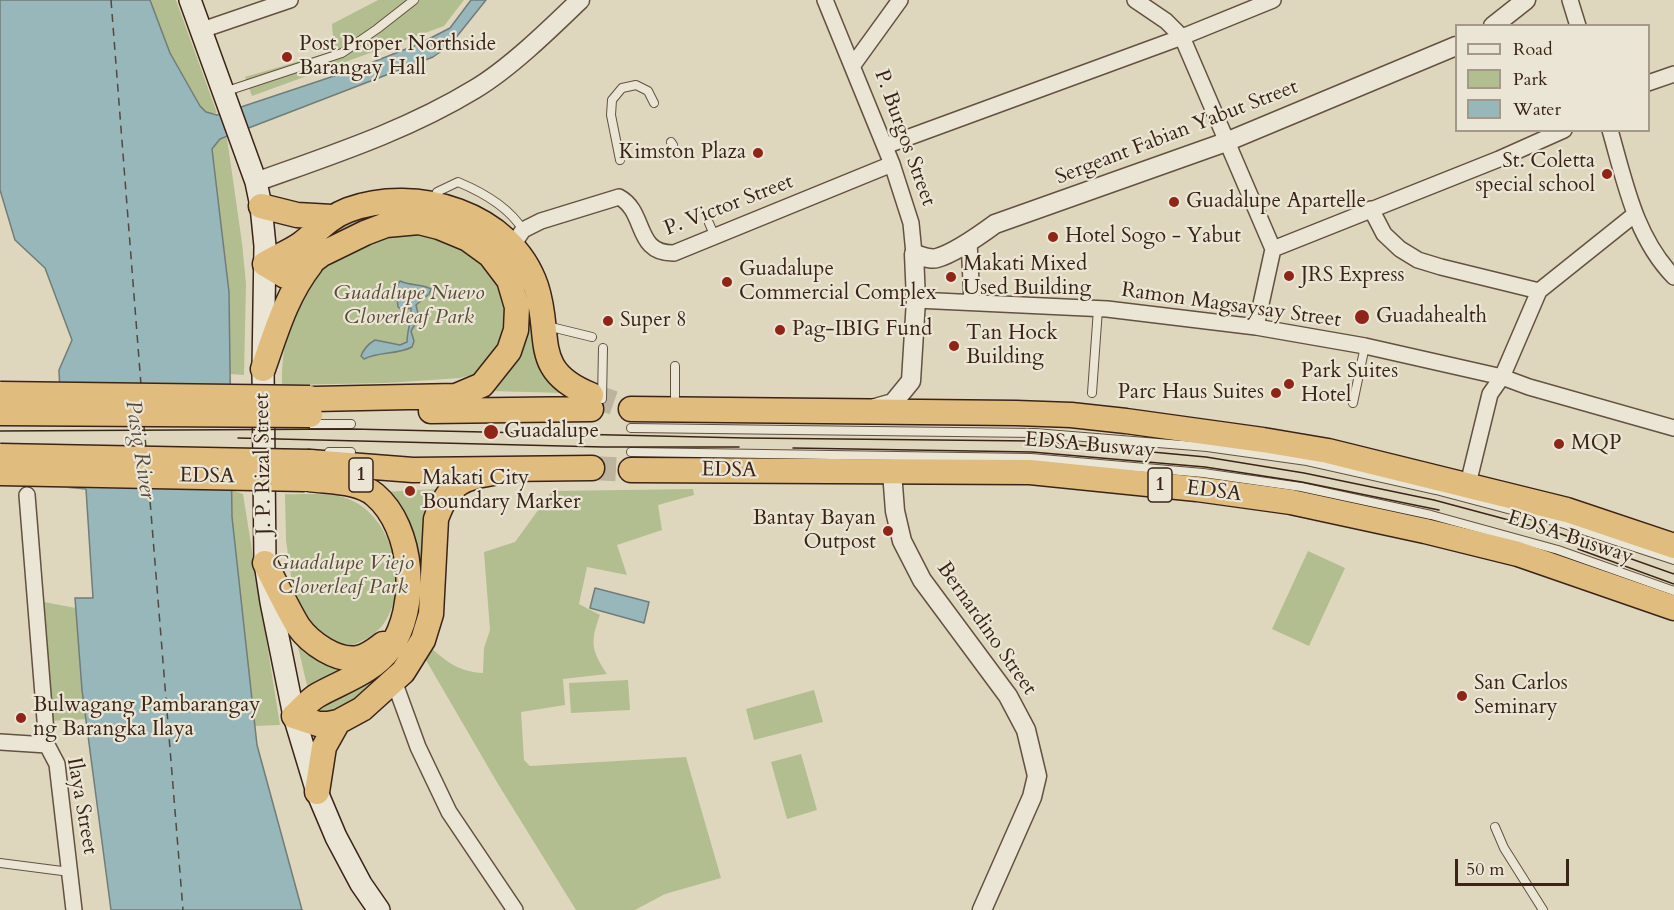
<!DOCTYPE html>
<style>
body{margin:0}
#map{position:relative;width:1674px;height:910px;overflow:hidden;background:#dfd7bd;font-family:Cardo,serif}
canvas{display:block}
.legend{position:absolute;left:1455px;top:24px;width:195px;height:108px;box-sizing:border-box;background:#eae5d4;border:2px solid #a49888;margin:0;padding:8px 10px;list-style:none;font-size:18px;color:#3b2417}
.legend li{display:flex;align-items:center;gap:12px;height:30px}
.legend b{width:30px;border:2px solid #a49888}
.scale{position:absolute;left:1455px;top:859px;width:114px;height:27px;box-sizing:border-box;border:3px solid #3b2417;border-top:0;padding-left:8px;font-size:18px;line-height:21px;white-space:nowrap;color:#3b2417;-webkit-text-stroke:4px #eae5d4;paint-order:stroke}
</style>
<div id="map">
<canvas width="1674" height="910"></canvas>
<ul class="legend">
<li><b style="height:8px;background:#eae5d4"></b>Road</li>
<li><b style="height:16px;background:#b3be90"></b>Park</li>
<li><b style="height:16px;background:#97b7bb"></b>Water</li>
</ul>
<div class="scale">50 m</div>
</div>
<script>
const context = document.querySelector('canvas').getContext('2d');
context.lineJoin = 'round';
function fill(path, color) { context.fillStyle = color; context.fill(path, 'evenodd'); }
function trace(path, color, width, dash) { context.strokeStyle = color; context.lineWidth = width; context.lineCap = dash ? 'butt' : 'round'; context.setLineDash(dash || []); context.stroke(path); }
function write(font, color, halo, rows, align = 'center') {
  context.font = font + ' Cardo,serif'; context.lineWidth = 4.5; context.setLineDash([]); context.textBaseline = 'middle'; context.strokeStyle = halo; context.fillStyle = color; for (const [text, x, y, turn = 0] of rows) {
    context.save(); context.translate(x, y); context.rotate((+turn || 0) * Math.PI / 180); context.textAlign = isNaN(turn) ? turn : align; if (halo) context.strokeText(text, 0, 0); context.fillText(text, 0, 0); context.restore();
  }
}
fill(new Path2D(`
 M150,0H176L217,113H206L200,106L170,53Z
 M378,0H464L444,26L252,96L245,77L334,51L332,24Z
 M227,138L242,243L246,284L244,375L230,374L229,292L212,149L220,139Z
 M396,209C410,209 423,208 437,211C475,219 520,253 528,293C535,333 524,363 562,393L490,391C579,322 493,202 397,215C361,220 331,240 302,260L295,261L294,257C319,235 363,216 396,209Z
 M406,230L466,248L496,278L505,303L506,327L499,351L479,373L460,378L387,383L282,385C281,335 296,283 341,254C357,244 388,237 406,230Z
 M436,489L432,499L423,614L396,668L356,702L321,716L313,708L410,631L385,492Z
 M693,489L694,495L658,505L662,530L617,545L627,575L587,567L579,604L600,615C590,642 591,650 607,674L563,679L565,705L521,712L524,760L530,766L686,757L721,878L665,894L635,910H576L498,784L423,655L431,648C448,663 460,672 483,673L484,648L490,630L484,552L515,542L552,491Z
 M231,490L243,494L280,725L255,726L232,517Z
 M285,494C307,495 333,491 353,501C394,521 411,589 382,626C373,637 361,642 347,647L317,635L297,603L292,584L286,540Z
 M1308,551L1345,568L1309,646L1272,629Z
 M39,601L81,609L90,719L47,721Z
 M295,634L354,666L309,694Z
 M628,680L630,710L571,713L569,683Z
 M814,690L823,722L754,740L746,709Z
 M801,754L817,810L787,819L771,762Z`), '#b3be90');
const water = new Path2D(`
 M0,0H150L170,53L200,106L206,112L217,115L358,68L421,43L450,28L471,0H486L450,45L433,57L220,139L212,149L229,292L232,517L257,745L302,910H111L82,690L75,598H93L86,489L64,487L59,370L72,340L45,268L15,240L0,190Z
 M400,281C411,286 424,284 431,289L429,294L416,305L419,318L411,331L414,341L412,347C397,355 380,351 364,359L361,356C364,348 368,344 375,340L400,345L407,342C407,330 412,320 411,308L402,310L398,307L396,288Z
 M595,588L649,602L644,623L590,608Z`);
fill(water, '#97b7bb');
trace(water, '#727c79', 1.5);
fill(new Path2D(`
 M57,385L233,386L234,489L61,488Z`), '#dfd7bd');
trace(new Path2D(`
 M111,0L141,385
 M144,426L146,448
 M149,488L183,910`), '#524940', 1.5, [8, 6]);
trace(new Path2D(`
 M591,395L631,409
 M592,468L631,470`), '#beb39c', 24, [24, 12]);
const service = new Path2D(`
 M224,92L342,53L377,29L414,0
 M671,142L673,145
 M620,160L611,115L612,100L622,88L636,85L648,91L654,103
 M437,192L458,182C482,192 509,207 523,230
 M709,223L715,237
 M547,326L592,337
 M675,366V397
 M1092,393L1098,309
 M602,399L603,348
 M1353,403L1365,346
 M310,424H351
 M631,428L1035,433L1207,447L1307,461L1436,490L1564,524L1674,560
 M329,452H351
 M631,452L1031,458L1203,473L1301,487L1431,515L1558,550L1674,591
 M1495,827L1504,848L1543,910
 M0,863L70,872`);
const minor = new Path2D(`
 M825,0L892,164L911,223L914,254
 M1135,0L1166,21L1182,37L1273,249L1256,327
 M1570,0L1578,26
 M202,30L290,0
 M853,65L900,0
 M1648,83L1674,74
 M1610,130C1625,182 1635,237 1674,277
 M885,146L1182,37L1273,0
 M1371,209L1384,234L1400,249L1418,260L1441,267L1539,291
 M969,241L972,302
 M511,248L523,230L541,221L619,197C647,212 634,254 674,253L892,164
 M1273,249L1499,159L1564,130
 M916,300L1107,309L1256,327L1365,346L1502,377L1529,387L1674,428
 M1468,484L1490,394L1502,377L1539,291L1634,215
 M27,495L47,745L57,764L74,910
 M394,681L418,747L449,812L515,910
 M0,742L47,745`);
const tertiary = new Path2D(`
 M1493,26L1526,0
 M256,182C331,155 406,131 475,89C510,68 550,29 580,0
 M875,408L893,403L911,381L916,300L914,254C922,256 930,260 937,258C955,253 980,235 995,224L1226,142L1456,46
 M892,472L895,511L902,541L922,580L1008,696L1026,730L1037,776L1032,797L982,910`);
const secondary = new Path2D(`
 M190,0L256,182L261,206L265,246L263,369L265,563L271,602L294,716L317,792L336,837L361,884L379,910`);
const trunk = new Path2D(`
 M261,206L297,215L332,217
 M265,264L285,276L298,272L322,254L365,233L386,225L419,222L439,227L468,239L490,255L509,280L517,307L516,330L509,351L482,385L456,396L314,399
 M265,264C276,257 290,252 301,244C317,232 329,217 348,210C416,185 511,213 536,286C553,337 529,370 591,395
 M263,369C276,332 286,296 311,264
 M631,409L1016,413L1071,415L1126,421L1263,440L1328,451L1567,510L1674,546
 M431,411L591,409
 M310,462L413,470L592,468
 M631,470L1030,472L1197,489L1291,502L1425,531L1518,554L1674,608
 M265,563C276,584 286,606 298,626C310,643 337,662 358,658C368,656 375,650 383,644
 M294,716L318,724H328L338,722L362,709L403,672L423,640L431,614L436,519C452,475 468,478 510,470
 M294,716C302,709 309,700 318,695C343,681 373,672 390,648C419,608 414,528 375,495C359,481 330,482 309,479
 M317,792L324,747L338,722`);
trace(service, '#645140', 10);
trace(minor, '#645140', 18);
trace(tertiary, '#645140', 21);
trace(secondary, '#3b2417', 24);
trace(trunk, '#3b2417', 27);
trace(service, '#eae5d4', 8);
trace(minor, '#eae5d4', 15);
trace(tertiary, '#eae5d4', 18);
trace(secondary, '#eae5d4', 21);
trace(trunk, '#e0bc7e', 24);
trace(new Path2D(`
 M0,431L352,429L745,438L1033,441L1206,457L1304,473L1434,500L1561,534L1674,574
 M238,438L603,447H739
 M793,448L1032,452L1205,467L1302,482L1439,510
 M1578,549L1674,584`), '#3b2417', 1.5);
const trunkBridge = new Path2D(`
 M0,394L310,398
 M0,413L310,415
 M0,456L310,462
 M0,473L305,479`);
trace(trunkBridge, '#3b2417', 27, []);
trace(trunkBridge, '#e0bc7e', 24);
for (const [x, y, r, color] of [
 [287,57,6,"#8f2418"],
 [758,153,6,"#8f2418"],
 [1607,174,6,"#8f2418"],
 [1174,202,6,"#8f2418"],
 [1053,237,6,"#8f2418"],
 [1289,276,6,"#8f2418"],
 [951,277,6,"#8f2418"],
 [727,282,6,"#8f2418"],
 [1362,317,8,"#8f2418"],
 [608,321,6,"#8f2418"],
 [780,330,6,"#8f2418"],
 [954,346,6,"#8f2418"],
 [1289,384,6,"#8f2418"],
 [1276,393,6,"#8f2418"],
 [491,432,8,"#8f2418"],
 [1559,444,6,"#8f2418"],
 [410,491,6,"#8f2418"],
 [888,531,6,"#8f2418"],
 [1462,696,6,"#8f2418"],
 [21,718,6,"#8f2418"]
]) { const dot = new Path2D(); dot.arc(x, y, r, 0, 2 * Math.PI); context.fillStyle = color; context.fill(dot); trace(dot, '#eae5d4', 2); }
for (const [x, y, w] of [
 [361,475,24],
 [1160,485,24]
]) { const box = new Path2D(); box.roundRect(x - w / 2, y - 17, w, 34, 4.5); context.fillStyle = '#eae5d4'; context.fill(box); trace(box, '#3b2417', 1.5); }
write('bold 20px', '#3b2417', null, [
 ["1",361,475],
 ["1",1160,485]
]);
write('21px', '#3b2417', '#eae5d4', [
 ["Post Proper Northside",299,45],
 ["Barangay Hall",299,69],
 ["Kimston Plaza",746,153,"right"],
 ["St. Coletta",1595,162,"right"],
 ["special school",1595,186,"right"],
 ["Guadalupe Apartelle",1186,202],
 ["Hotel Sogo - Yabut",1065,237],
 ["Makati Mixed",963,265],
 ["Used Building",963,289],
 ["Guadalupe",739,270],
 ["Commercial Complex",739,294],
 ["JRS Express",1301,276],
 ["Guadahealth",1376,317],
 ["Super 8",620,321],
 ["Pag-IBIG Fund",792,330],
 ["Tan Hock",966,334],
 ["Building",966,358],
 ["Park Suites",1301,372],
 ["Hotel",1301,396],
 ["Parc Haus Suites",1264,393,"right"],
 ["Guadalupe",504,432],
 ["MQP",1571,444],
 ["Makati City",422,479],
 ["Boundary Marker",422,503],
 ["Bantay Bayan",876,519,"right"],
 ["Outpost",876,543,"right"],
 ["San Carlos",1474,684],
 ["Seminary",1474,708],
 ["Bulwagang Pambarangay",33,706],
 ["ng Barangka Ilaya",33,730]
], 'left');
write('21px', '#3b2417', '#eae5d4', [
 ["Sergeant Fabian Yabut Street",1177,133,-21],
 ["P. Burgos Street",904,138,70],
 ["P. Victor Street",729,206,-21],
 ["Ramon Magsaysay Street",1231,306,8],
 ["EDSA Busway",1090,446,5],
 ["J. P. Rizal Street",264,464,-91],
 ["EDSA",729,471,1],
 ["EDSA",207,477,1],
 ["EDSA",1214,492,7],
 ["EDSA Busway",1570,538,18],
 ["Bernardino Street",986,629,55],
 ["Ilaya Street",81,806,80]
]);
write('italic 21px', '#594a35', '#eae5d4', [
 ["Guadalupe Nuevo",409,294],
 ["Cloverleaf Park",409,318],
 ["Guadalupe Viejo",343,564],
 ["Cloverleaf Park",343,588]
]);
write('italic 22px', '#524940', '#eae5d4', [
 ["Pasig River",139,450,81]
]);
</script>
